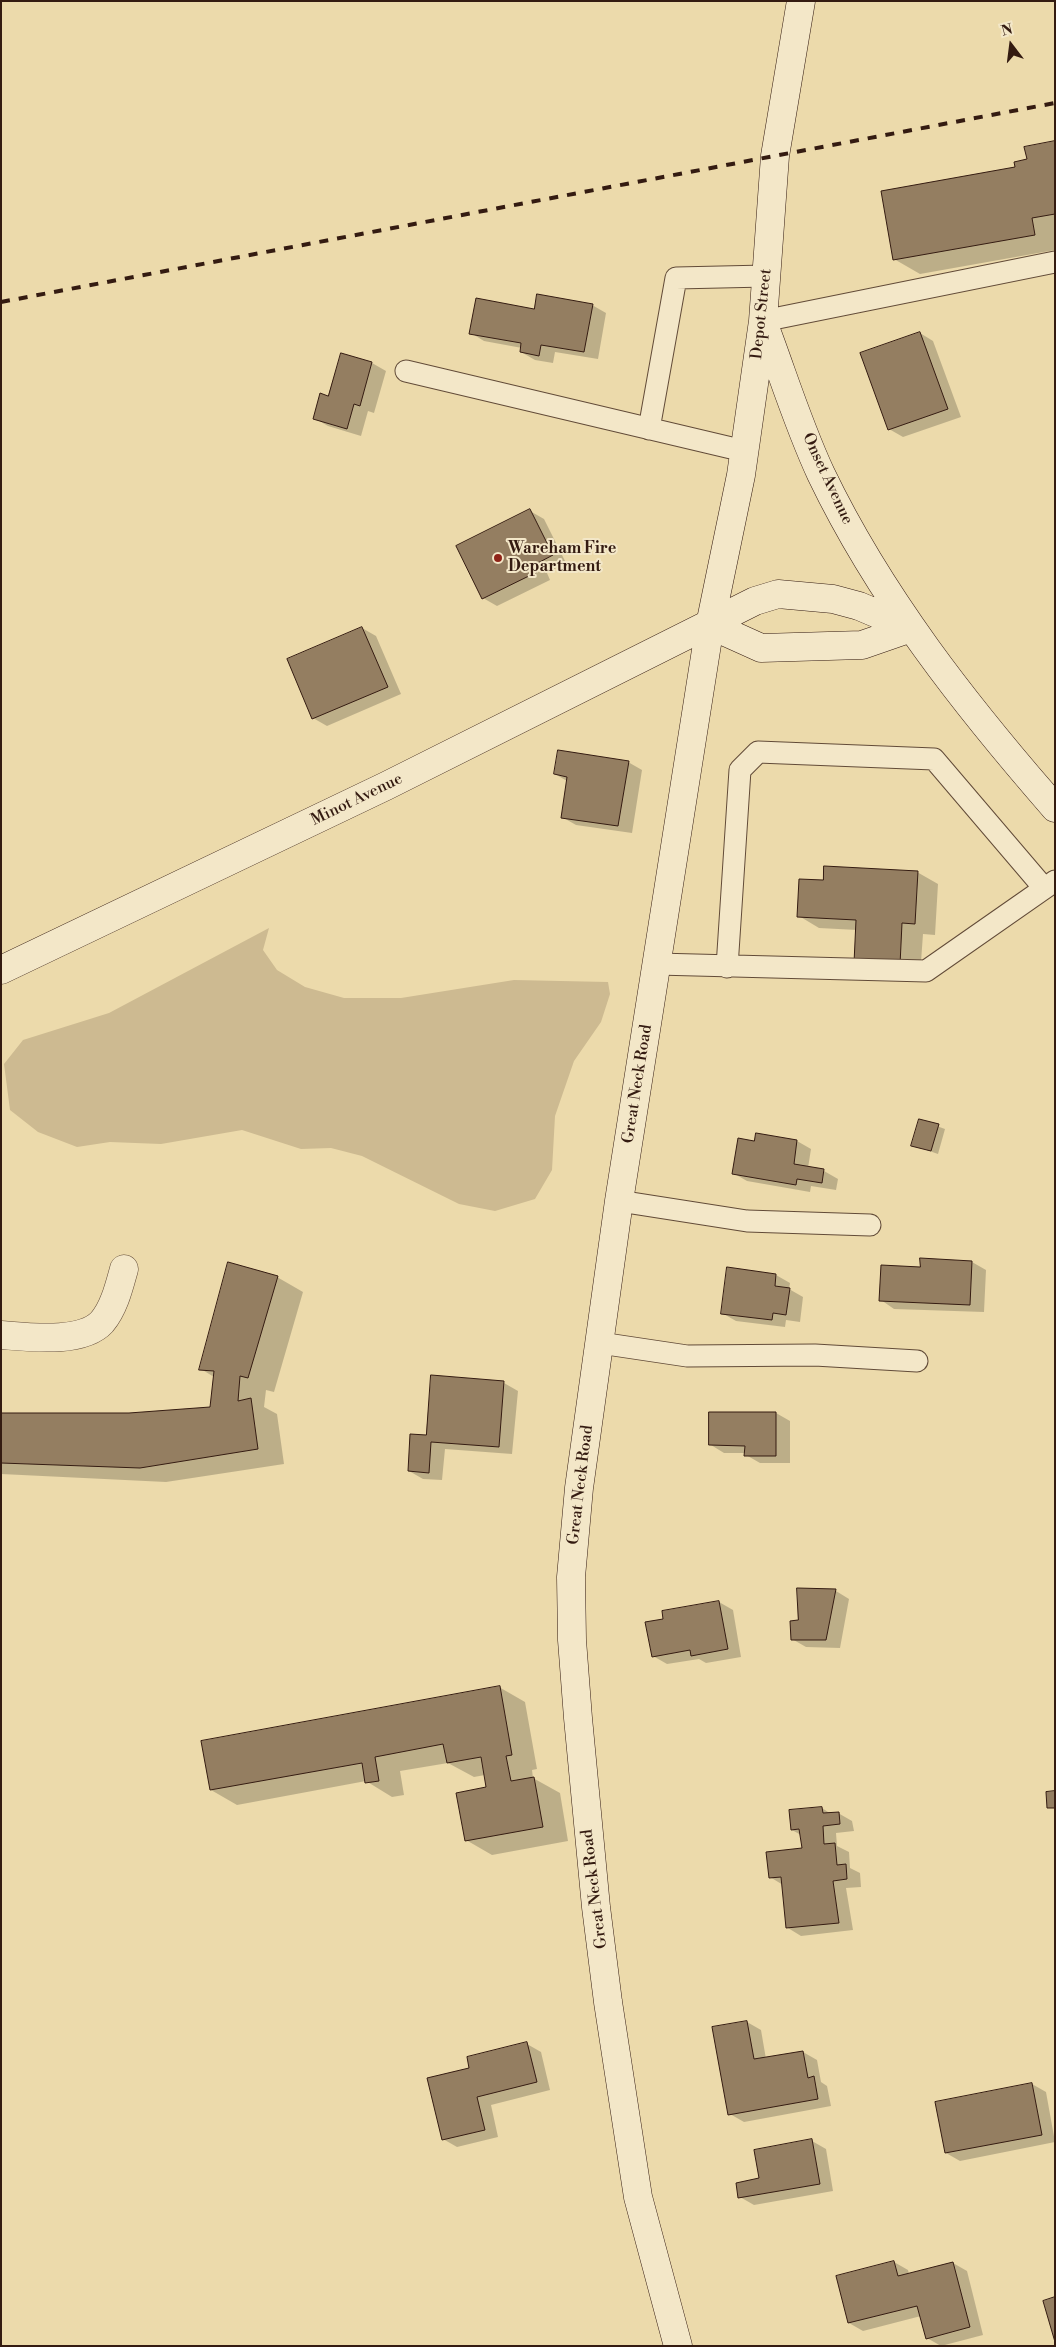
<!DOCTYPE html>
<style>
body{margin:0}
#map{position:relative;width:1056px;height:2347px;overflow:hidden;background:#ecdaab;font-family:"Libre Bodoni",serif}
canvas{display:block}
.frame{position:absolute;inset:0;border:2px solid #341b11;pointer-events:none}
.north{position:absolute;left:986px;top:20px;width:50px;height:50px;-webkit-text-stroke:4px #f3e7c8;paint-order:stroke;rotate:345deg;font-size:14px;font-weight:700;line-height:20px;text-align:center;color:#341b11}
.north::after{content:'';display:block;margin:auto;width:18px;height:22px;background:#341b11;clip-path:polygon(50% 0,100% 100%,50% 72%,0 100%)}
</style>
<div id="map">
<canvas width="1056" height="2347"></canvas>
<div class="frame"></div>
<div class="north">N</div>
</div>
<script>
const context = document.querySelector('canvas').getContext('2d');
context.lineJoin = 'round';
function fill(path, color) { context.fillStyle = color; context.fill(path, 'evenodd'); }
function trace(path, color, width, dash) { context.strokeStyle = color; context.lineWidth = width; context.lineCap = dash ? 'butt' : 'round'; context.setLineDash(dash || []); context.stroke(path); }
function write(font, color, halo, rows, align = 'center') {
  context.font = font + ' "Libre Bodoni",serif'; context.lineWidth = 4; context.setLineDash([]); context.textBaseline = 'middle'; context.strokeStyle = halo; context.fillStyle = color; for (const [text, x, y, turn = 0] of rows) {
    context.save(); context.translate(x, y); context.rotate((+turn || 0) * Math.PI / 180); context.textAlign = isNaN(turn) ? turn : align; if (halo) context.strokeText(text, 0, 0); context.fillText(text, 0, 0); context.restore();
  }
}
fill(new Path2D(`
 M269,928L263,950L277,970L305,987L344,998H401L514,980L608,982L610,994L601,1022L574,1061L555,1116L552,1170L535,1199L495,1211L459,1204L362,1156L331,1148L301,1149L242,1130L161,1144L110,1142L77,1147L38,1132L10,1110L4,1064L23,1040L109,1013Z`), '#cdba91');
fill(new Path2D(`
 M1055,142V250L920,274L894,259Z
 M592,305L606,313L598,359L555,352L553,363L535,360L521,352L522,348L484,341L471,333L535,310Z
 M920,333L933,341L961,417L903,437L889,429Z
 M341,354L372,363L386,371L374,413L368,411L361,436L328,426L314,418L329,397Z
 M530,511L544,519L566,563L547,573L550,580L497,606L483,598Z
 M362,628L376,636L401,694L327,726L313,718Z
 M628,762L642,770L632,833L576,825L562,817L567,781L555,774Z
 M917,872L938,884L935,935L923,934L920,976L857,930L819,928L799,916Z
 M920,1120L945,1129L938,1154L912,1145Z
 M757,1134L797,1141L811,1149L808,1168L824,1171L838,1179L836,1190L811,1186L810,1192L747,1181L733,1173L755,1143Z
 M972,1262L986,1270L984,1312L894,1309L881,1300L921,1268Z
 M728,1269L776,1275L790,1283L789,1289L803,1297L800,1322L786,1320L785,1327L736,1321L722,1313Z
 M277,1277L303,1292L274,1392L266,1390L264,1407L277,1414L284,1464L166,1482L1,1474V1414L129,1415L211,1408L214,1377L201,1369Z
 M504,1383L518,1391L512,1454L445,1449L442,1480L423,1479L409,1471L427,1436Z
 M776,1413L790,1421V1463H760L746,1455V1453H724L711,1445Z
 M798,1589L836,1591L849,1599L840,1648L806,1647L792,1639L799,1621Z
 M719,1602L733,1610L741,1657L706,1663L699,1659L667,1664L653,1656L665,1620Z
 M499,1687L525,1702L537,1769L532,1770L533,1778L560,1793L568,1841L492,1855L466,1840L488,1788L485,1775L474,1777L448,1763L400,1771L404,1795L392,1797L366,1781L237,1805L211,1790Z
 M822,1808L831,1814L838,1813L852,1821L854,1831L836,1833L837,1846L849,1852L850,1868L860,1873L861,1887L846,1888L853,1930L801,1936L788,1928L783,1885L770,1877L803,1850L801,1835L792,1830Z
 M747,2022L761,2030L766,2059L803,2052L817,2060L821,2082L827,2086L831,2106L744,2122L730,2114Z
 M527,2044L541,2052L550,2090L491,2105L498,2137L457,2147L443,2139L471,2069Z
 M1032,2084L1046,2092L1055,2142L960,2161L946,2153Z
 M812,2141L826,2149L833,2191L754,2205L740,2197Z
 M894,2262L908,2270L909,2274L953,2263L967,2271L983,2335L941,2346L927,2338L921,2316L863,2331L849,2323Z`), '#0003');
const building = new Path2D(`
 M1055,141V214L1032,218L1035,235L893,260L881,191L1015,167L1014,162L1027,159L1024,147Z
 M537,294L593,304L584,352L541,345L539,356L520,352L521,343L469,334L476,298L534,309Z
 M920,332L948,409L888,430L860,353Z
 M341,353L372,362L360,406L354,404L347,429L313,419L320,393L328,396Z
 M530,509L553,555L534,565L537,572L482,599L456,546Z
 M362,627L388,687L312,719L287,659Z
 M558,750L629,761L618,826L561,818L567,777L554,774Z
 M824,866L918,871L915,924L902,923L900,965L854,963L856,920L797,917L799,879L823,880Z
 M919,1119L939,1124L931,1151L911,1146Z
 M756,1133L797,1140L794,1164L824,1169L822,1183L797,1179L796,1185L732,1174L738,1138L754,1141Z
 M920,1258L972,1261L970,1305L879,1301L881,1265L920,1267Z
 M228,1262L278,1276L248,1378L240,1376L238,1401L251,1398L258,1449L140,1468L1,1463V1413H129L210,1407L214,1371L199,1370Z
 M727,1267L776,1274L775,1286L790,1288L786,1315L773,1313L772,1320L721,1314Z
 M431,1375L504,1381L499,1447L431,1442L429,1473L408,1471L410,1434L426,1435Z
 M709,1412H776V1456H744L745,1446L709,1445Z
 M797,1588L836,1589L826,1640H791L790,1621L798,1620Z
 M719,1601L728,1649L691,1656L690,1650L652,1657L645,1622L663,1619L662,1611Z
 M500,1686L512,1755L506,1756L511,1781L534,1777L543,1827L465,1841L456,1793L486,1787L481,1757L447,1763L443,1744L375,1757L379,1781L365,1783L362,1763L210,1790L201,1741Z
 M1055,1791V1808H1047L1046,1792Z
 M822,1807L823,1813L839,1812L840,1824L823,1826L824,1844L835,1843L837,1865L846,1864L847,1879L833,1881L839,1923L786,1928L781,1877L769,1878L766,1852L802,1848L799,1829L791,1830L789,1810Z
 M747,2021L754,2059L803,2051L808,2078L814,2076L818,2099L728,2115L712,2027Z
 M527,2042L537,2082L477,2097L485,2130L442,2140L427,2078L469,2068L467,2057Z
 M1032,2083L1042,2135L945,2153L935,2102Z
 M812,2139L820,2184L738,2198L736,2183L759,2178L754,2150Z
 M894,2261L898,2276L953,2262L970,2327L926,2339L917,2306L848,2323L836,2276Z
 M1055,2297V2342L1043,2301Z`);
fill(building, '#947e61');
trace(building, '#341b11', 1);
const lane = new Path2D(`
 M763,321L1055,262
 M406,371L744,451
 M649,429L676,278L766,276
 M657,964L926,971L1055,881
 M727,967L740,770L758,752L934,759L1044,888
 M619,1201L747,1221L870,1225
 M600,1343L687,1356L815,1355L917,1361`);
const street = new Path2D(`
 M1,1335C28,1337 82,1344 102,1322C114,1308 119,1287 124,1269`);
const secondary = new Path2D(`
 M763,322C782,372 798,425 821,474C880,597 966,706 1055,808
 M710,625L761,648L862,645L911,628
 M1,970L386,786L755,601L778,594L833,599L859,606L911,628
 M678,2346L638,2197L608,2002L596,1907L578,1718L572,1640L571,1577L579,1488L619,1201L710,625L741,475L763,321L775,156L801,1`);
trace(lane, '#624b38', 23);
trace(street, '#624b38', 29);
trace(secondary, '#341b11', 29);
trace(lane, '#f3e7c8', 21);
trace(street, '#f3e7c8', 28);
trace(secondary, '#f3e7c8', 28);
trace(new Path2D(`
 M1,302L1055,103`), '#341b11', 4, [9, 9]);
for (const [x, y, r, color] of [
 [498,558,5,"#8f2418"]
]) { const dot = new Path2D(); dot.arc(x, y, r, 0, 2 * Math.PI); context.fillStyle = color; context.fill(dot); trace(dot, '#f3e7c8', 2); }
write('16px', '#341b11', '#f3e7c8', [
 ["Depot Street",762,314,-84],
 ["Onset Avenue",827,479,65],
 ["Minot Avenue",357,800,-26],
 ["Great Neck Road",638,1084,-81],
 ["Great Neck Road",581,1485,-83],
 ["Great Neck Road",595,1889,-97]
]);
write('bold 16px', '#341b11', '#f3e7c8', [
 ["Wareham Fire",508,549],
 ["Department",508,567]
], 'left');
</script>
